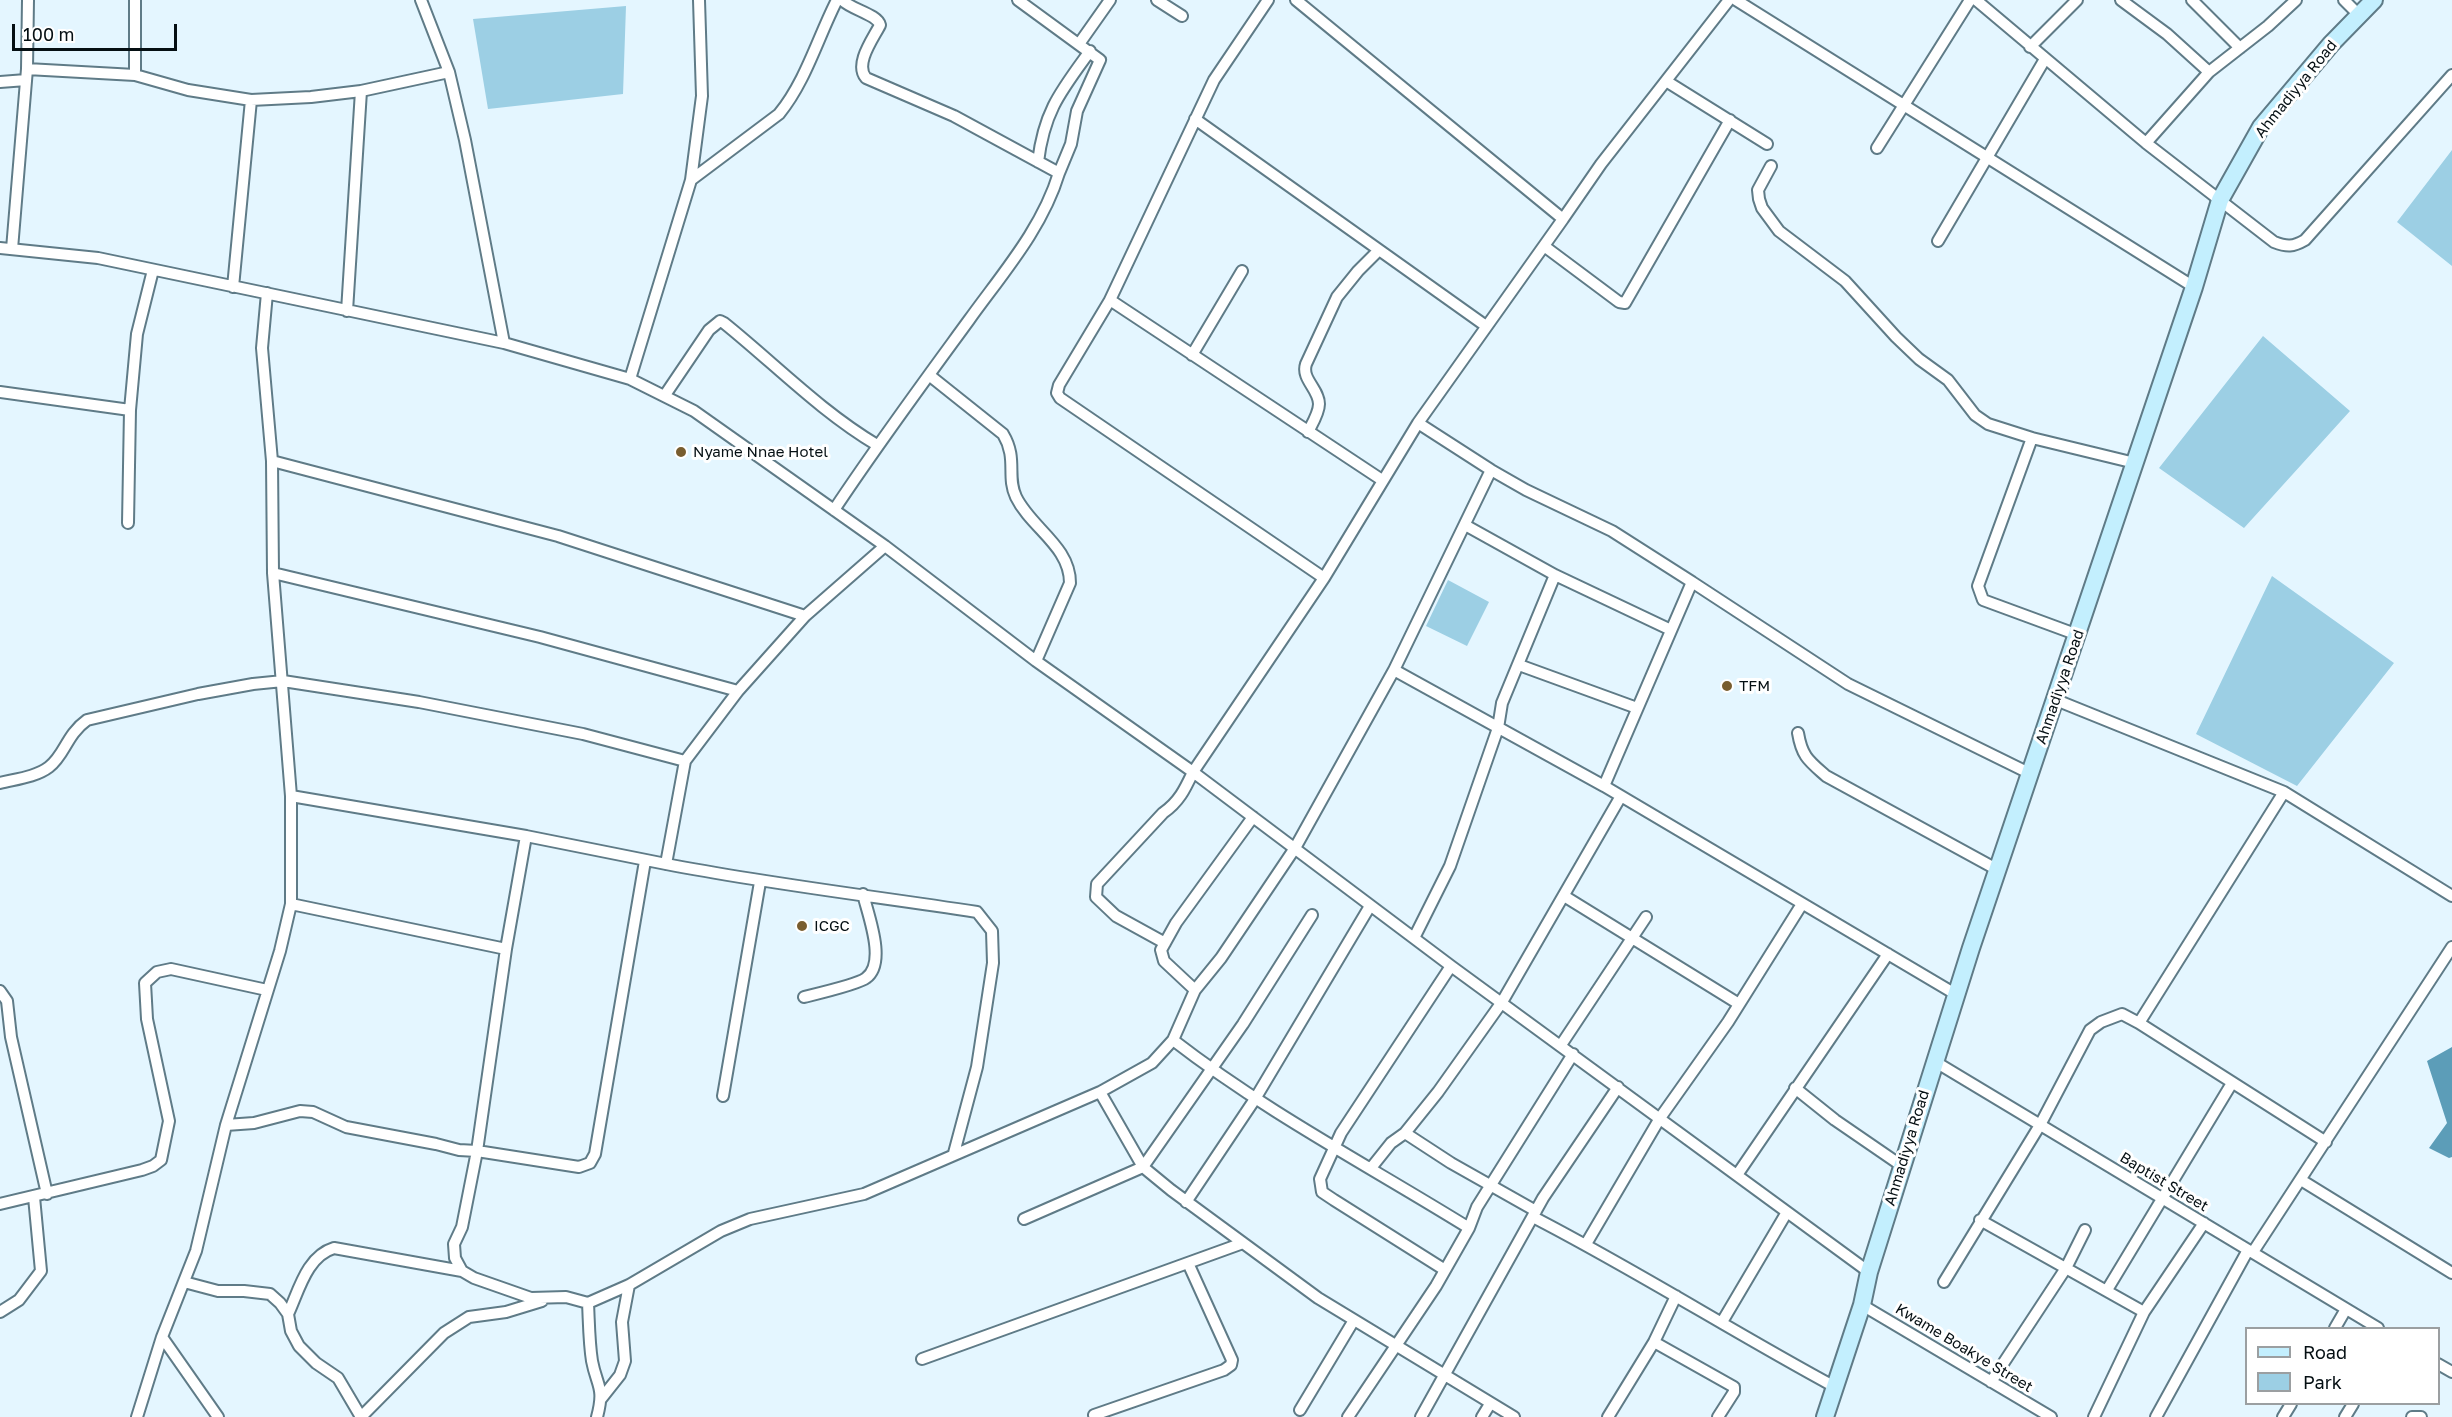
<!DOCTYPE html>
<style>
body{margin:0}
#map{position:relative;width:2452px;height:1417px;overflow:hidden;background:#e4f6ff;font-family:"Golos Text",sans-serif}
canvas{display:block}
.legend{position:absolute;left:2245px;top:1327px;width:195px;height:78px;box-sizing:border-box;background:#fff;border:2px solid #9b9fa1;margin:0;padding:8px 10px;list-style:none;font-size:18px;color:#050f13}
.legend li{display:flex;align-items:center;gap:12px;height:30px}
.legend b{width:30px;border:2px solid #9b9fa1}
.scale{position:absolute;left:12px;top:24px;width:165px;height:27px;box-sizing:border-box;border:3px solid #050f13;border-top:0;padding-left:8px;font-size:18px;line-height:21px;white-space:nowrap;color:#050f13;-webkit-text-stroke:4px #fff;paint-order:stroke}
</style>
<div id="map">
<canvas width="2452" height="1417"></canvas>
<ul class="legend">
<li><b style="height:8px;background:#c3effe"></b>Road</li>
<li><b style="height:16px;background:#9ccfe4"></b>Park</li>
</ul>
<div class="scale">100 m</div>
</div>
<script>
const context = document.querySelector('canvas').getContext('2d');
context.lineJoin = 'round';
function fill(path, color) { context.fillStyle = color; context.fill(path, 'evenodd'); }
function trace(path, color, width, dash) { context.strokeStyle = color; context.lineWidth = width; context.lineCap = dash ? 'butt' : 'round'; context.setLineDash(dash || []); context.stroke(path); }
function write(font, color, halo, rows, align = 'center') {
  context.font = font + ' "Golos Text",sans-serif'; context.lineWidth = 6; context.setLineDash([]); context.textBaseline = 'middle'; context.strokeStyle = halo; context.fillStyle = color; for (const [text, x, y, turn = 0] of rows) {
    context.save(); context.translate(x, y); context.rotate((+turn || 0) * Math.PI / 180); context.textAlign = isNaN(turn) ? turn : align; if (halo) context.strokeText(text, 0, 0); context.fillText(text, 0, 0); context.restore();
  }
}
fill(new Path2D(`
 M626,6L623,94L488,109L473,19Z
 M2452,150V266L2397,222Z
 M2263,336L2350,411L2244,528L2159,468Z
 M2272,576L2394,663L2297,786L2196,734Z
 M1448,580L1489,602L1467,646L1426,626Z`), '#9ccfe4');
fill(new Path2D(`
 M2452,1047V1157L2449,1158L2429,1148L2447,1123L2427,1061Z`), '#5c9db8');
const street = new Path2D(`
 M135,0V75
 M421,0L449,72L465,140L504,343
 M1018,0L1100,60L1077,111L1071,144L1059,173
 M1157,0L1182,16
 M1268,0L1214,80L1110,300L1382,480
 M1736,0L2194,287
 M1976,0L2146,143L2274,242C2287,247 2293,247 2305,240L2452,75
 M2121,0L2167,34L2209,72
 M2192,0L2240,48
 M2344,0L2359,15
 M1079,44L1110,0
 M2030,47L2077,0
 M27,69L135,75L188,90L251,100L311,97L361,91
 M1666,81L1767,144
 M0,82L26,80
 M1195,119L1486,326
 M2146,143L2209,72L2268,26L2296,0
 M1877,148L1970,0
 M1038,162C1044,111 1061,91 1090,51
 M1771,166L1758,190L1759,199L1762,208L1779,231L1845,281L1896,337L1919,359L1948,380L1975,415L1988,424L2032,438L2135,463
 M691,180L779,114C806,81 818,37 837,0
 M1563,219L1601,164L1729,0
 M1938,241L2045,59
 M1544,246L1619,302L1625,303L1730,120
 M0,248L98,258L504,343L630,379L694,411L885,546L1036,661L1193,772L1451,966L1869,1272
 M12,249L27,69L28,0
 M233,287L251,100
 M1110,300L1059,385L1057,393L1060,398L1324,578
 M347,311L361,91L449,72
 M1192,355L1242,271
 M929,375L1003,434C1018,459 1006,476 1016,497C1031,528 1070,546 1070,583L1036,661
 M630,379L691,180L702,96L699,0
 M0,392L130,410
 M665,395L709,330L720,321L724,323C775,364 820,411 877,445
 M1418,423L1491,470L1526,490L1612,531L1692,582L1604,786L1957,995
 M1308,432C1312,424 1319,413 1319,404C1319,389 1301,379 1306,364L1337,297L1358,271L1379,250
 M2032,438L1978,586L1983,600L2078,635
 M272,461L558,536L805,616
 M834,510C877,445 923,383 969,320C1002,274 1042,229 1059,173L954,116L866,78C854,64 873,39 880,25C877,14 852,10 842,0
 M128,523L130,410L137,334L153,270
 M1465,525L1555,575L1671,630
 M273,573L540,637L738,691
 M1692,582L1848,684L2031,774
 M1519,665L1637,708
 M1394,670L1604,786
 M2056,700L2284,792L2452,896
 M1798,733C1802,757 1809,761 1826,776L1998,870
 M685,761L738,691L805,616L885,546
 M0,783C16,779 36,777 49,767C65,755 66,735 87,720L198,694L253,684L283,681L419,702L583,734L685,761L666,864L526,836L291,796L273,573L272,461L262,348L267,293
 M2284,792L2139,1023L2326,1142
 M526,836L506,949L477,1151L579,1167L590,1163L595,1154L645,861
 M666,864C769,884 873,896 977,912L992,931L993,963L977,1067L954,1153
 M1564,896L1739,1004
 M291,904L506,949
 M1414,938L1450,866L1498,728L1502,703L1555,575
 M1165,943L1116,916L1096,897L1097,884L1163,813C1179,802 1185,789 1193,772L1324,578L1418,423L1563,219L1296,0
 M1195,990L1164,961L1161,950L1176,923L1253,817
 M0,991L7,1001L11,1037L47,1194
 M804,997C816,994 859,984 866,978C887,963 868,915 863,894
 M1173,1040L1195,990L1221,958L1295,848L1394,670L1491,470
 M1561,1045L1646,917
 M1934,1061L2378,1328
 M1795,1088L1835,1120L1902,1166
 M1100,1092L1143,1167L1171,1190L1318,1298L1514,1417
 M723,1096L760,882
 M226,1125L254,1123L300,1111L313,1112L346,1127L436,1144L459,1150L477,1151L462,1227L454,1244L455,1258L462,1271L474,1278L531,1298L566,1297L588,1303L629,1285L721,1231L750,1219L864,1194L1100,1092L1152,1063L1173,1040C1266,1112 1369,1166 1469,1228
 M1405,1133L1438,1092L1502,1002L1621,796
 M1371,1168L1391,1143L1405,1133L1451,1163L1536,1211
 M1737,1175L1888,954
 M2301,1180L2452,1273
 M1186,1202L1255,1099L1370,906
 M0,1204L142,1170L153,1166L161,1160L169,1121L147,1019L145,983L157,972L171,969L267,990
 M1533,1217C1636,1270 1733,1332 1835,1387
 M1024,1219L1143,1167L1243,1024L1312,915
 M1980,1220L2144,1312
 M1586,1244L1660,1118L1728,1022L1802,904
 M2253,1252L2452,947
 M1445,1270L1334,1200L1322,1192L1320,1179L1341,1133L1451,966
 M184,1282L218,1291H244L270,1294L280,1303L288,1314L291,1331L299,1346L316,1363L338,1378L361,1417L444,1333L469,1317L506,1312L542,1301
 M1944,1282L2040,1125L2090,1030L2101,1022L2122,1014L2139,1023
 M2107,1290L2232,1083
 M588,1303C589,1322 589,1342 592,1361C597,1387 605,1387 597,1417
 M1862,1305L2051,1417
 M0,1312L19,1300L41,1271L34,1197
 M288,1314C299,1290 307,1256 334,1248L462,1271
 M1722,1322L1787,1212
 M2335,1328L2346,1309
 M162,1337L196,1251L226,1125L280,951L291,904V796
 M1654,1342L1734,1387V1392L1718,1417
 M922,1359L1243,1243
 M2438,1364L2452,1372
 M1991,1382L2066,1268L2085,1230
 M601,1399L620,1375L625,1361L622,1322L629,1285
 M1300,1410L1354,1320
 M1094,1415L1224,1370L1231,1365L1232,1360L1188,1263
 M137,1417L162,1337L218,1417
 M1348,1417L1436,1286L1469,1228L1477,1207L1573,1054
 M1421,1417L1543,1198L1618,1087
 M1482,1417L1490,1404
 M1608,1417L1654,1342L1676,1296
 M2094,1417L2144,1312L2204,1223
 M2156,1417L2248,1250
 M2283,1417L2291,1404
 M2345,1417L2353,1404
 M2412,1417H2421`);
const secondary = new Path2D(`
 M1825,1417L1862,1305L1869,1272L1971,948L2194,287L2220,200L2261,127L2331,44L2374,0`);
trace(street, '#5f7b87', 14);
trace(secondary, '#5f7b87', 20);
trace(street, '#fff', 10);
trace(secondary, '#c3effe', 16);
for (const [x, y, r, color] of [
 [681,452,6,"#785d2f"],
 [1727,686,6,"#785d2f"],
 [802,926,6,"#785d2f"]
]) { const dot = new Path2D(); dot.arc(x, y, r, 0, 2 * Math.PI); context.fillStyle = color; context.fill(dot); trace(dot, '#fff', 2); }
write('15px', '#050f13', '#fff', [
 ["Ahmadiyya Road",2296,89,-51],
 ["Ahmadiyya Road",2060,687,-71],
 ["Ahmadiyya Road",1907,1148,-73],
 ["Baptist Street",2164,1182,31],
 ["Kwame Boakye Street",1964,1348,31]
]);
write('15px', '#050f13', '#fff', [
 ["Nyame Nnae Hotel",693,452],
 ["TFM",1739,686],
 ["ICGC",814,926]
], 'left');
</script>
